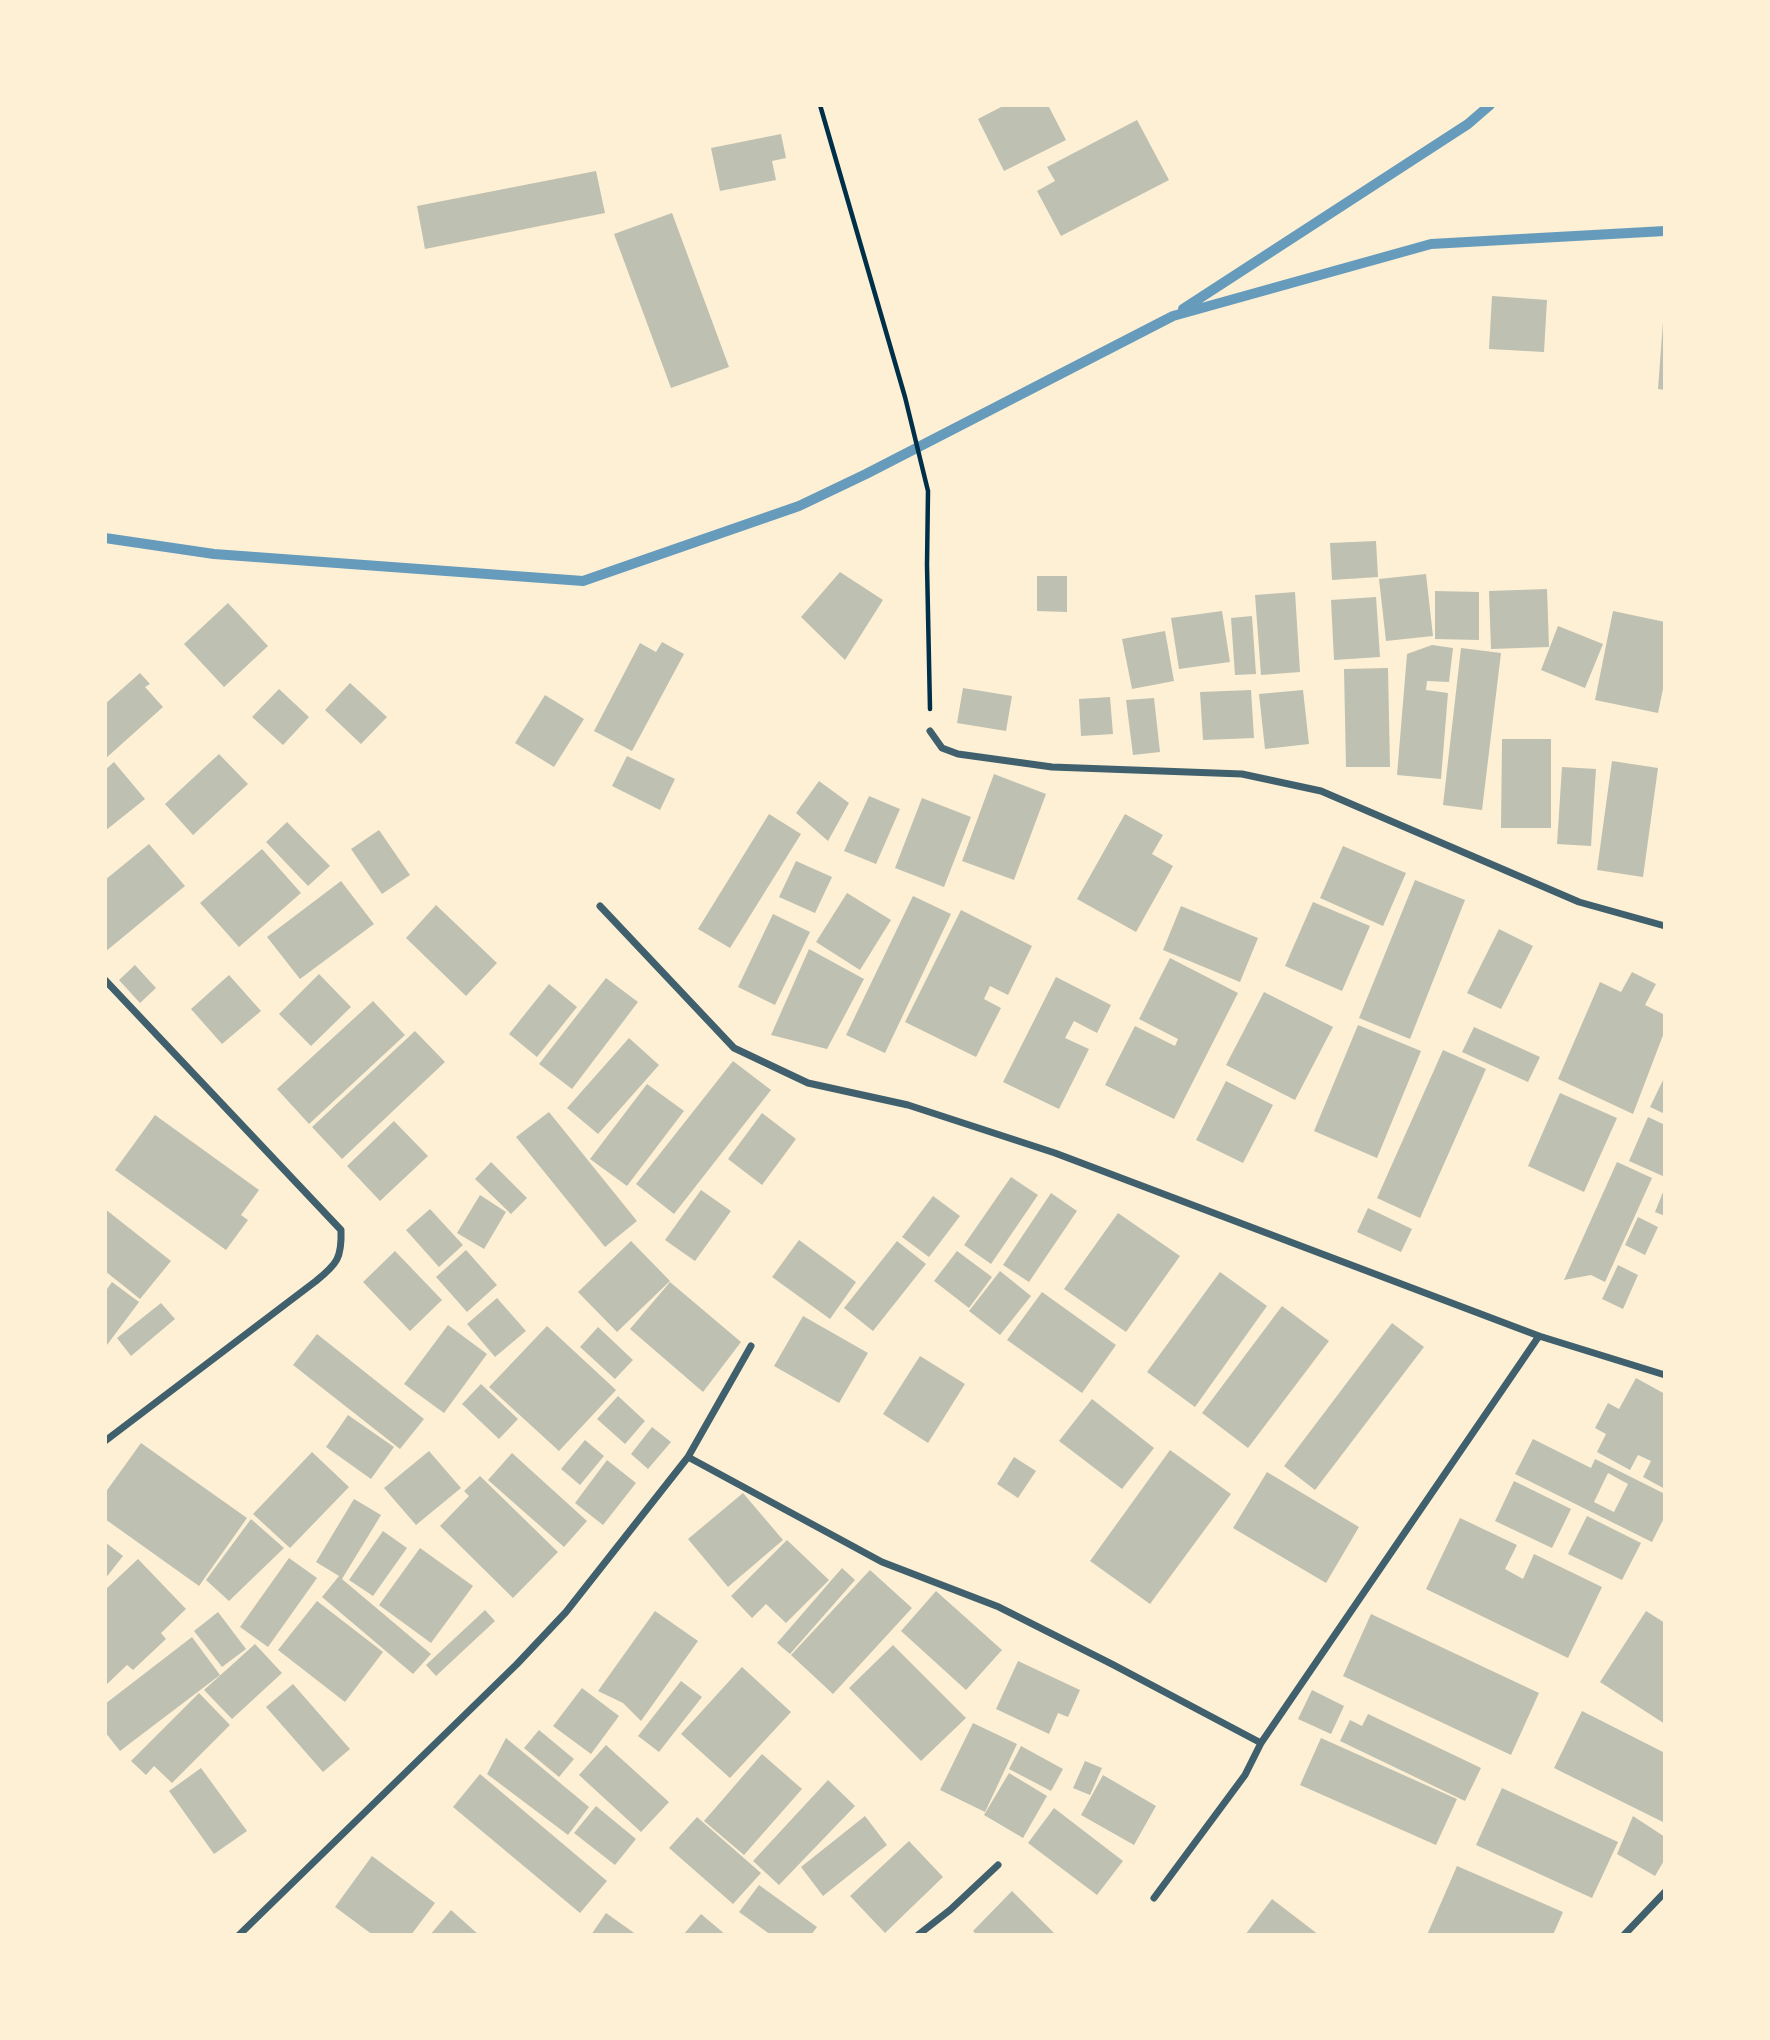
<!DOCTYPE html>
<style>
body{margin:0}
#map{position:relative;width:1770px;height:2040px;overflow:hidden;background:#fdf0d5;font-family:"Playfair Display",serif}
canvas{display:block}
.frame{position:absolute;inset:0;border:107px solid #fdf0d5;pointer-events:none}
</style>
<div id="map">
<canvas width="1770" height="2040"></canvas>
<div class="frame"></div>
</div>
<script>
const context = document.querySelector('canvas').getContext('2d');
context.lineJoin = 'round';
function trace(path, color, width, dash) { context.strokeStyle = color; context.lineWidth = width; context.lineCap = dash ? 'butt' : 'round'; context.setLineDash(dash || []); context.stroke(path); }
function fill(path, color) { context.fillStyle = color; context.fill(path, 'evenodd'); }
trace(new Path2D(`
 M1183,309L1468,124L1490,105
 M105,538L214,554L583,581L799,506L866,474L1173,316L1431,244L1665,231`), '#669bbc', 10);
fill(new Path2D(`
 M1005,105H1048L1066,140L1004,171L978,119Z
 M1137,120L1169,180L1061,236L1037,191L1055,181L1047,167Z
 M781,134L786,158L772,161L776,180L720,191L711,148Z
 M596,171L605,213L425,249L417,206Z
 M672,213L729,367L671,388L614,234Z
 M1492,296L1547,300L1544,352L1489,349Z
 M1663,322H1665V390L1658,389Z
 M1376,541L1378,577L1332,580L1330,543Z
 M840,572L883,600L845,660L801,617Z
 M1426,574L1433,636L1386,641L1379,579Z
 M1037,576H1067V612L1037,611Z
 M1547,589L1549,647L1491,649L1489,591Z
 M1435,591L1479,592V640L1435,639Z
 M1295,592L1300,672L1261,675L1255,595Z
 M1376,597L1380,657L1334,660L1331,600Z
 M228,603L268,646L224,687L184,644Z
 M1222,611L1230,662L1179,669L1171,618Z
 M1613,611L1665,622V679L1658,713L1595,700Z
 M1252,616L1256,674L1235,675L1231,618Z
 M1558,626L1603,644L1585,688L1541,670Z
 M1165,631L1174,681L1132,689L1122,639Z
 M662,642L684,654L632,751L594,731L640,643L656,652Z
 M1432,645L1453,648L1449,682L1427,681L1426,690L1448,693L1441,779L1397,775L1407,654Z
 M1461,648L1501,653L1482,810L1443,805Z
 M1388,668L1390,767H1346L1344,669Z
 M140,673L150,684L145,687L163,707L105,759V704Z
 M350,683L387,717L361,744L325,710Z
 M963,688L1012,696L1006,731L957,723Z
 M279,689L309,717L283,745L252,717Z
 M1251,690L1254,738L1203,740L1200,692Z
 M1303,690L1309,744L1265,749L1259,694Z
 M545,695L584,719L554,767L515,743Z
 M1110,697L1113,734L1081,736L1079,699Z
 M1154,698L1160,752L1133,755L1126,700Z
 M1502,739H1551V828H1501Z
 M219,754L248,784L193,835L165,804Z
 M627,756L675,779L660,810L612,786Z
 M1612,761L1658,768L1643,877L1597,870Z
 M114,762L145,799L105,831V770Z
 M1562,767L1596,769L1591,846L1557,844Z
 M994,774L1046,794L1014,880L962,861Z
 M819,781L849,803L828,841L796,813Z
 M869,796L900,809L876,864L844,851Z
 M922,798L971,817L944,887L895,868Z
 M769,814L801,834L730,948L698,929Z
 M1125,814L1163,835L1152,854L1173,866L1136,932L1077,899Z
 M287,822L330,866L308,886L266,842Z
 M379,830L410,875L382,894L351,849Z
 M149,844L185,886L105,952V880Z
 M1343,846L1406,873L1383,926L1320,898Z
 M262,849L301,893L239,947L200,903Z
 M796,861L832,877L815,913L779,897Z
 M1415,880L1465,900L1410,1039L1359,1018Z
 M341,881L374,924L300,979L267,937Z
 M847,893L891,920L860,970L816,942Z
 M913,896L951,914L885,1053L846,1035Z
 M1313,902L1370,926L1342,991L1285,966Z
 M436,905L497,963L466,996L406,938Z
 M1181,906L1258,938L1240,982L1163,950Z
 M961,910L1032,946L1008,995L990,986L984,999L1001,1008L976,1057L905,1022Z
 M773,914L810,932L775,1005L738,987Z
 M1499,929L1533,946L1501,1009L1467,993Z
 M809,949L864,979L827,1049L771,1035Z
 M1170,958L1238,993L1174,1119L1105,1085L1135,1026L1175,1046L1178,1039L1139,1019Z
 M135,965L156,988L140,1003L119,980Z
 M1632,972L1656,984L1645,1005L1665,1015V1030L1633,1114L1558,1079L1600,982L1621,992Z
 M319,974L351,1007L311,1046L279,1014Z
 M229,975L261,1011L222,1044L191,1009Z
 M1056,977L1111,1005L1097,1033L1074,1021L1065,1038L1089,1049L1059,1109L1003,1082Z
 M606,978L638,1002L572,1089L539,1064Z
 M549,984L577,1007L537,1057L509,1034Z
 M1264,992L1333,1027L1295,1100L1226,1065Z
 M373,1001L405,1035L309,1124L277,1089Z
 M1358,1025L1421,1051L1377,1158L1314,1131Z
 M1474,1027L1540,1057L1528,1082L1462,1052Z
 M415,1031L445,1062L342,1159L312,1127Z
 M629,1038L659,1065L598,1134L567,1108Z
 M1443,1050L1486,1069L1420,1218L1377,1198Z
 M733,1061L771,1090L674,1214L636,1184Z
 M1665,1076V1114L1650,1107Z
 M1226,1081L1273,1105L1243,1163L1196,1140Z
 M647,1084L684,1111L627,1186L590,1159Z
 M1560,1093L1617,1118L1584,1192L1528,1166Z
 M549,1112L637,1221L605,1247L516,1137Z
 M762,1113L796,1139L762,1185L728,1159Z
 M155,1115L259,1190L241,1215L248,1220L226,1250L115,1170Z
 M1648,1117L1665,1125V1177L1629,1161Z
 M394,1121L428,1156L380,1201L347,1166Z
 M491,1162L527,1198L511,1214L475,1179Z
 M1617,1162L1652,1178L1605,1282L1591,1275L1564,1280Z
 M1011,1177L1038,1195L991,1264L964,1245Z
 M1665,1187V1216L1655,1212Z
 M701,1190L731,1211L695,1261L665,1240Z
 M1051,1193L1077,1211L1029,1282L1003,1265Z
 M480,1195L506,1212L484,1249L457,1233Z
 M933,1196L960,1216L929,1257L902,1237Z
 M1368,1208L1412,1229L1401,1252L1357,1232Z
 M105,1209L171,1261L140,1299L105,1271Z
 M430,1209L463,1245L439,1267L406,1230Z
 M1118,1213L1180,1256L1126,1332L1064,1289Z
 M1638,1217L1658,1227L1645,1255L1625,1245Z
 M799,1240L856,1282L830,1319L772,1277Z
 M631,1241L670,1281L617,1332L578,1292Z
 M897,1241L926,1264L873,1331L844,1308Z
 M466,1250L497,1285L467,1312L436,1277Z
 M395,1251L442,1300L410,1331L363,1282Z
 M957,1251L992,1277L969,1308L934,1281Z
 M1618,1265L1638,1275L1623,1309L1602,1299Z
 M1000,1271L1031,1296L1000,1335L969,1311Z
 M1220,1272L1267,1306L1195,1407L1147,1372Z
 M112,1282L139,1302L107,1345L105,1344V1287L107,1289Z
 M670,1282L741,1342L703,1392L630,1329Z
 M1042,1292L1116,1345L1082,1393L1007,1340Z
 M497,1298L526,1331L495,1357L467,1324Z
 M161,1303L175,1319L131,1356L117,1338Z
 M1282,1306L1329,1341L1248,1448L1202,1413Z
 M803,1316L868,1353L839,1403L774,1366Z
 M1392,1323L1424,1347L1315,1490L1284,1466Z
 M448,1325L487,1354L444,1413L404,1384Z
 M547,1326L616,1390L559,1451L489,1387Z
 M598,1327L633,1360L615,1379L580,1347Z
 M317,1334L424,1419L400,1449L293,1365Z
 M920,1356L965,1384L928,1443L883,1414Z
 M1636,1378L1665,1394V1489L1643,1477L1651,1461L1638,1455L1630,1470L1597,1452L1606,1434L1595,1428L1608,1403L1619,1409Z
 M481,1384L518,1419L499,1439L462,1404Z
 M618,1396L645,1421L625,1444L597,1419Z
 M1092,1399L1154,1448L1122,1489L1059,1441Z
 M348,1415L394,1447L371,1479L326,1447Z
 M652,1427L671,1442L648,1469L631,1454Z
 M1533,1439L1591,1468L1595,1459L1665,1494V1516L1652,1542L1515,1474ZM1608,1473L1628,1484L1614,1512L1594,1502Z
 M585,1440L604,1456L580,1485L561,1469Z
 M141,1443L247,1518L199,1586L105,1519V1493Z
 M1170,1450L1231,1494L1150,1604L1090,1561Z
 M429,1451L461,1488L416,1525L384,1488Z
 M312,1452L349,1487L290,1548L253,1514Z
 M512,1453L587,1521L564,1547L488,1480Z
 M1014,1457L1036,1471L1018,1498L997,1484Z
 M607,1460L636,1483L603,1525L575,1503Z
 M1267,1472L1359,1527L1326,1583L1233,1528Z
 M480,1476L558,1552L513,1598L440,1526L469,1496L464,1491Z
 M1514,1481L1571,1509L1552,1548L1495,1521Z
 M743,1493L783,1540L728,1587L688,1539Z
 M354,1499L381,1515L342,1579L431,1654L413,1674L322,1597L339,1576L316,1562Z
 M1587,1516L1641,1543L1622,1580L1568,1554Z
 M1460,1518L1517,1545L1505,1569L1523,1579L1534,1554L1602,1587L1568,1658L1426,1589Z
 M251,1519L284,1548L229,1601L206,1580Z
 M383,1531L407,1548L373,1596L349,1580Z
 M787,1540L829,1580L786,1623L766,1604L752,1618L731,1596Z
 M105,1542L123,1556L105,1579Z
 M420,1548L473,1586L431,1643L379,1605Z
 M289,1558L317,1578L268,1647L240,1627Z
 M138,1559L186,1609L161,1633L166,1639L133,1670L127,1665L105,1686V1590Z
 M842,1568L855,1580L790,1654L777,1643Z
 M870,1570L912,1608L833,1694L791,1655Z
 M936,1591L1002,1650L966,1690L901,1631Z
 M317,1601L383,1652L345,1702L278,1650Z
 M485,1610L495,1621L436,1676L426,1665Z
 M655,1611L698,1641L641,1721L623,1703L598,1691Z
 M1646,1611L1665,1623V1724L1600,1682Z
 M218,1612L246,1649L222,1667L194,1631Z
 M1371,1614L1539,1693L1511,1755L1343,1676Z
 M192,1637L220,1675L120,1751L105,1732V1704Z
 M255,1644L282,1673L232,1719L204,1690Z
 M893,1645L966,1718L921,1761L849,1688Z
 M1018,1661L1080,1690L1068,1717L1058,1713L1049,1734L996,1709Z
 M742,1667L791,1712L730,1778L681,1734Z
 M681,1681L702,1697L659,1752L638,1736Z
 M293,1684L350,1749L323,1772L266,1707Z
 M582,1688L619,1716L591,1754L553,1726Z
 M1312,1690L1344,1706L1331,1734L1298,1719Z
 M199,1693L230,1725L172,1783L154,1766L146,1775L131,1761Z
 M1582,1711L1665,1753V1823L1554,1768Z
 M1368,1714L1481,1768L1465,1801L1340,1741L1350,1720L1362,1726Z
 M973,1723L1017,1744L985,1812L940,1790Z
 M539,1730L574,1759L559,1777L524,1748Z
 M506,1738L589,1807L568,1835L487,1774Z
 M1321,1738L1457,1799L1436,1845L1300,1785Z
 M606,1745L669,1802L641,1832L579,1775Z
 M1021,1746L1063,1769L1051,1791L1009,1769Z
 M762,1754L802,1789L744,1855L704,1821Z
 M1085,1761L1102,1768L1090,1795L1073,1788Z
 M201,1768L247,1831L214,1854L169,1791Z
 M1009,1773L1047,1796L1023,1838L984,1815Z
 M480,1774L607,1881L580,1913L453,1807Z
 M1103,1775L1156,1806L1134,1845L1081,1815Z
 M828,1780L855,1806L779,1885L753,1861Z
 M1502,1788L1618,1842L1592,1898L1476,1845Z
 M596,1806L636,1839L615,1865L574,1833Z
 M1054,1808L1123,1861L1097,1895L1028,1843Z
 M865,1816L887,1845L823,1896L801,1867Z
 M1633,1816L1665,1837V1859L1655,1876L1617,1854Z
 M697,1817L761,1873L733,1904L669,1848Z
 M909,1841L943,1877L885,1933L850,1896Z
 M372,1856L435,1903L411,1935H373L335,1907Z
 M1457,1866L1563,1912L1553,1935H1427Z
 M759,1885L817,1927L811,1935H771L739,1912Z
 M1012,1891L1056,1935H977L973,1931Z
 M1272,1899L1319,1935H1245Z
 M451,1910L479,1935H430Z
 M606,1913L637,1935H591Z
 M701,1914L726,1935H683Z`), '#bec0b2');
trace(new Path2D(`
 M820,105L905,397L928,491L927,565L930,709`), '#003049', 4.5);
trace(new Path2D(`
 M930,731L942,748L958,754L1052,767L1242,774L1321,791L1579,902L1665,926
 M600,906L734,1048L808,1083L908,1105L1055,1153L1539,1336L1665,1375
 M105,980L341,1230C342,1258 337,1264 316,1281L105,1441
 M688,1457L882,1562L999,1607L1112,1664L1261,1743
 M1154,1898L1245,1775L1261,1743L1539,1336
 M239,1935L517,1664L566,1612L688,1457L751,1346
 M918,1935L950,1910L998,1865
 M1624,1935L1665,1892`), '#3f606c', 7);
</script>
